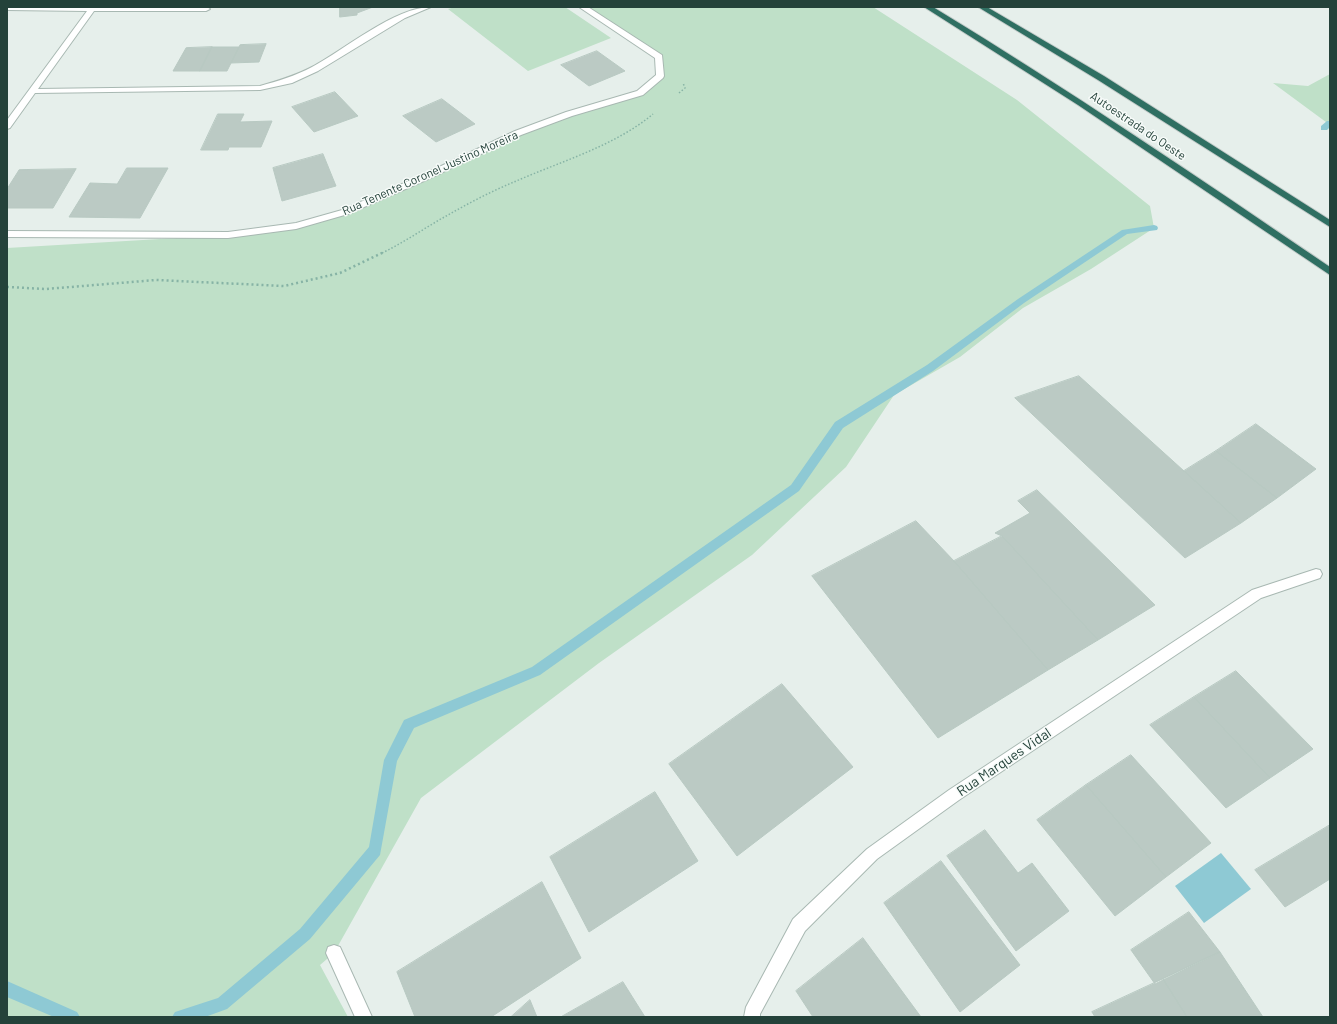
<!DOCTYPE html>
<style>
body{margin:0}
#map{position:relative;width:1337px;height:1024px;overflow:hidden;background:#e6efeb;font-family:Barlow,sans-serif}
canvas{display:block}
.frame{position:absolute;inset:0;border:8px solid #24423a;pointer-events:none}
</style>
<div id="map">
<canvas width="1337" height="1024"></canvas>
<div class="frame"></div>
</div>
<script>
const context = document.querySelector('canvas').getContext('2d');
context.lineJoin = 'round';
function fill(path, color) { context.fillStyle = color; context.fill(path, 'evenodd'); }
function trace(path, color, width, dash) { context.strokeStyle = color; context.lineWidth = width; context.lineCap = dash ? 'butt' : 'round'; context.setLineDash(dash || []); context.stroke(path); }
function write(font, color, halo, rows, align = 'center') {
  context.font = font + ' Barlow,sans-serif'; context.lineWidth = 3; context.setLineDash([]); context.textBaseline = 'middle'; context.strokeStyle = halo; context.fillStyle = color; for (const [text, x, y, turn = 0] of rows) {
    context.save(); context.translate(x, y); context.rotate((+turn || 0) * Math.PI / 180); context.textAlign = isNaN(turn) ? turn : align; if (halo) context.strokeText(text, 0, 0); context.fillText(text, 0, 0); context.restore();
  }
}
fill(new Path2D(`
 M455,7H565L611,38L528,71L448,9Z
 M583,7H873L1017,100L1150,206L1154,228L1091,269L1023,308L960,357L894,395L846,467L752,555L599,663L421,798L334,953L320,965L348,1017H7V248L228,235L296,226L345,212L518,133L640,93L660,76L659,57Z
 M1330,74V125L1273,83L1308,86Z`), '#bfe0c8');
fill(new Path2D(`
 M1221,853L1251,889L1204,923L1175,886Z`), '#8ec9d4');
fill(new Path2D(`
 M1327,121H1330V127L1327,130H1321V126Z
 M1154,225L1157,226L1158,228L1157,230L1127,234L1024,303L933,371L843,428L799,491L540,675L414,728L397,761L380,855L310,939L227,1009L205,1017H172L175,1012L218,998L300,929L369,847L384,760L404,720L532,667L791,485L835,422L927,365L1018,299L1122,230Z
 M7,981L77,1012L80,1017H54L7,997Z`), '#8ec9d4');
const building = new Path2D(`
 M340,7H373L357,13V15L340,17Z
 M266,44L259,62L231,63L240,45Z
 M212,47H239L227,71H200Z
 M212,47L200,71H173L186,48Z
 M597,51L625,71L589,86L561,65Z
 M335,92L358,116L314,132L292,107Z
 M442,99L475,124L436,142L403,116Z
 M218,114H244L240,122L272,121L261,147H229L228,150H201Z
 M323,154L336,186L282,201L273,168Z
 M127,168H168L140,218L69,217L90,183L117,184Z
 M76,169L53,208H7V189L19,170Z
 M1079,376L1184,471L1241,523L1185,558L1015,398Z
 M1256,424L1316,469L1277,498L1216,451Z
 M1216,451L1277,498L1241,523L1184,471Z
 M1037,490L1155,605L1098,640L1002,536L995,533L1030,513L1018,501Z
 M916,521L954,561L1048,670L938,738L812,576Z
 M1002,536L1098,640L1048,670L954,561Z
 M1236,671L1313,749L1270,778L1194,697Z
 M782,684L853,767L737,856L669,764Z
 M1194,697L1270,778L1226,808L1150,725Z
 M1131,755L1211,843L1166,877L1086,785Z
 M1086,785L1166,877L1115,916L1037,820Z
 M655,792L698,861L589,932L550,857Z
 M1330,825V879L1285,907L1255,870Z
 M985,830L1018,873L1032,863L1069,911L1016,951L947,856Z
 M941,861L1020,965L960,1012L884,903Z
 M542,882L581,958L491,1017H415L397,972Z
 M1189,912L1220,952L1155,984L1131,950Z
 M863,938L921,1017H813L796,991Z
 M1220,952L1263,1017H1187L1163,979Z
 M1163,979L1187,1017H1095L1092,1012Z
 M623,982L645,1017H561Z
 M530,1000L537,1017H511Z`);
fill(building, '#bbcac4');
trace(building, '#b8c9c2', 1);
const minor = new Path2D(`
 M7,7H207L210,9L206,11H94L38,89L260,86C278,81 295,76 312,67C344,50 395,7 431,7L405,18L318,71L292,83L260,90L35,93L10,128L7,129V120L87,11L7,10Z
 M579,7H588L662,55L664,76L663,78L643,95L572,116L521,135L424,181L348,214L296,229L228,238L7,237V231L228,232L296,223L342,210L418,177L515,131L566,112L637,91L656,75L655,58Z
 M1316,569L1320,570L1322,574L1320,578L1261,598L959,800L877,859L805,931L760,1014V1017H744L746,1007L793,919L867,849L949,790L1252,590Z
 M334,945L340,947L372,1017H355L326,953L328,947Z`);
const highway = new Path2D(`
 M924,7H933C1068,89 1199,178 1330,267V275L1078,105Z
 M978,7H987L1104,76L1330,220V227L1098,80Z`);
trace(minor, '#a8b8b2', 2);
trace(highway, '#c2cac8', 2);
trace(new Path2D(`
 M679,93L685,88L683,83
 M382,253C405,242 426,227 448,215C469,203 492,191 514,182C559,162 615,146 653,114`), '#86b3a5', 1.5, [1.5, 2]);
trace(new Path2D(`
 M7,287L46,289L156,280L284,286L340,273L384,252`), '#86b3a5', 2.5, [2, 3]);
fill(minor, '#fff');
fill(highway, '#2f6f62');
write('12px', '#24423a', '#f7fbf9', [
 ["Autoestrada do Oeste",1138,126,34],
 ["Rua Tenente Coronel Justino Moreira",430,173,-24]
]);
write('14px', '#24423a', '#f7fbf9', [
 ["Rua Marques Vidal",1004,762,-34]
]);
</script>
